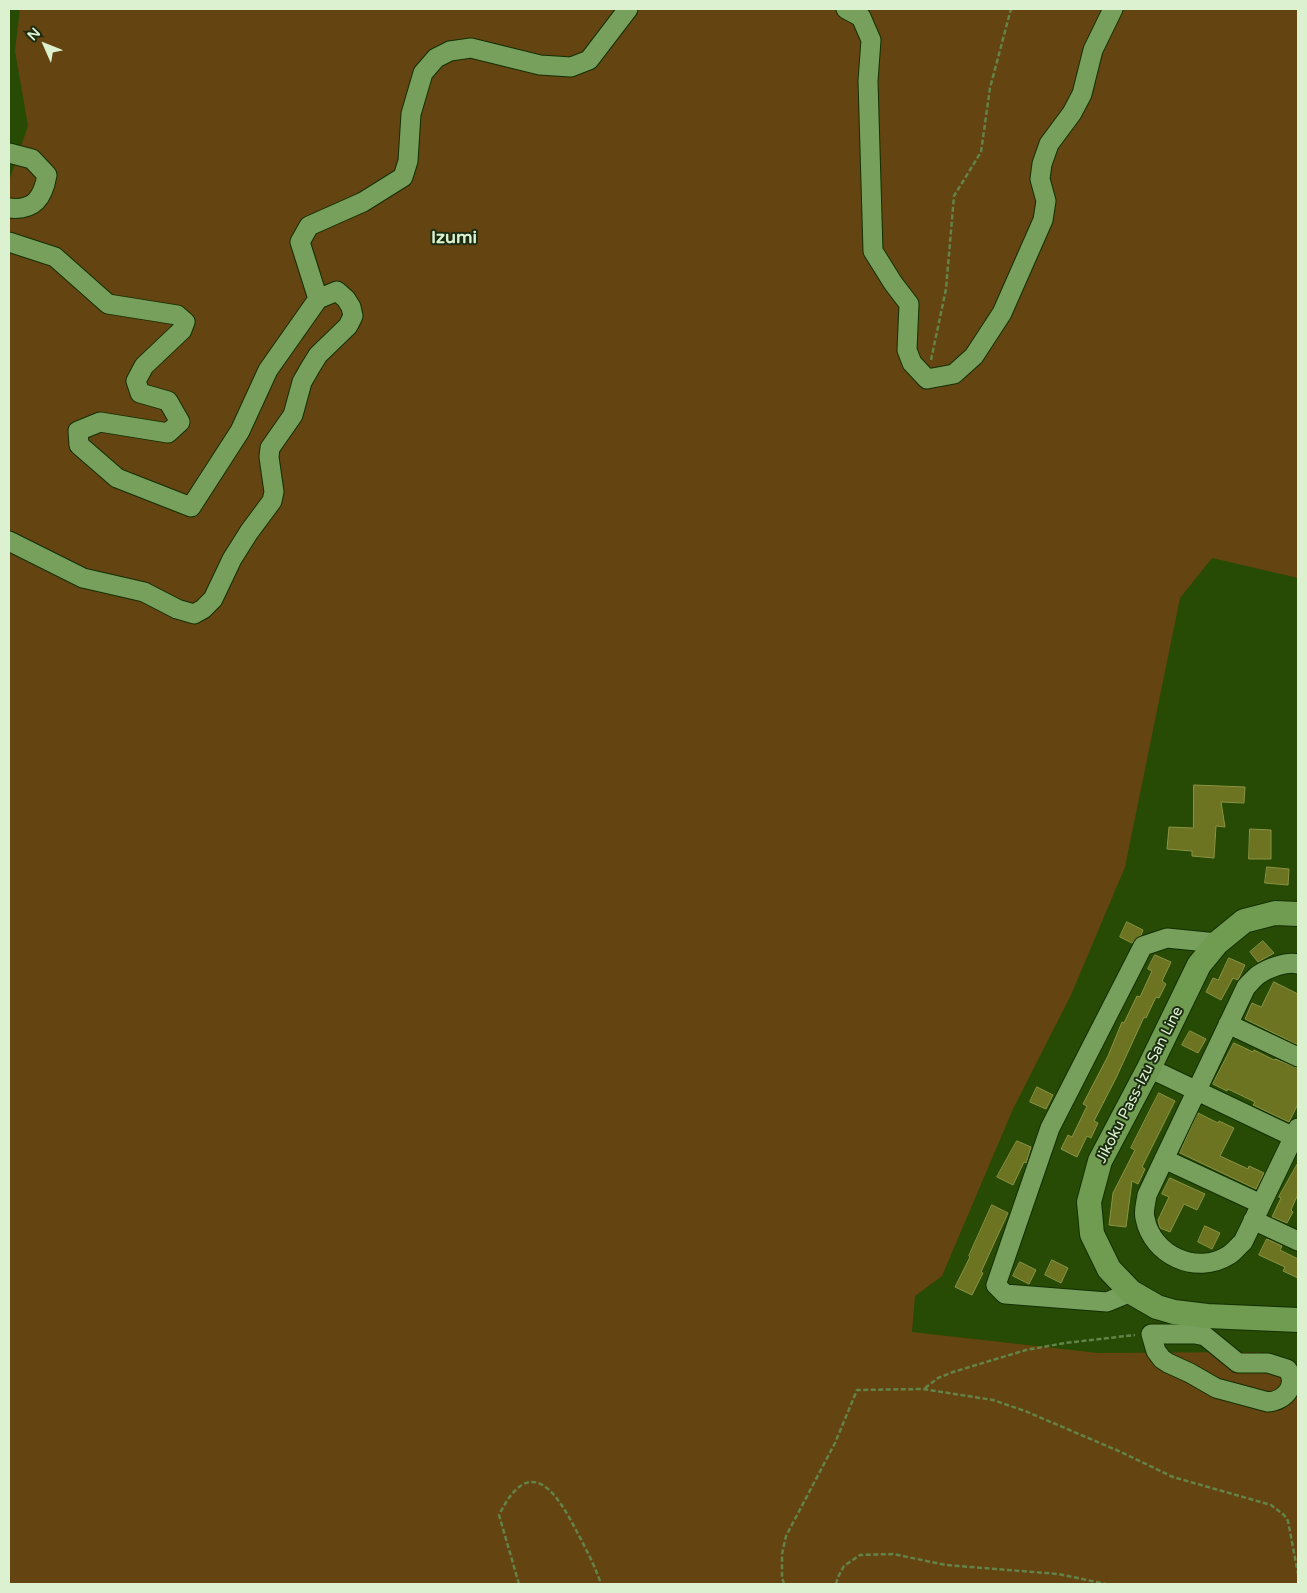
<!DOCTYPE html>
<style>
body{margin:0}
#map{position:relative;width:1307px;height:1593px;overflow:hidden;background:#274b04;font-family:"Varela Round",sans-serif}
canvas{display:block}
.frame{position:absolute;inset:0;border:10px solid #dbf1cf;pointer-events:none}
.north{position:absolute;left:20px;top:20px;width:50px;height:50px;-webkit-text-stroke:4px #1c2c11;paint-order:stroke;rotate:314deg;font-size:14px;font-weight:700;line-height:20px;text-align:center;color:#dbf1cf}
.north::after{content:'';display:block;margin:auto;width:18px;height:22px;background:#dbf1cf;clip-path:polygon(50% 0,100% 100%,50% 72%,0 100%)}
</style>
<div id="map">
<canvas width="1307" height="1593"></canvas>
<div class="frame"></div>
<div class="north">N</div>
</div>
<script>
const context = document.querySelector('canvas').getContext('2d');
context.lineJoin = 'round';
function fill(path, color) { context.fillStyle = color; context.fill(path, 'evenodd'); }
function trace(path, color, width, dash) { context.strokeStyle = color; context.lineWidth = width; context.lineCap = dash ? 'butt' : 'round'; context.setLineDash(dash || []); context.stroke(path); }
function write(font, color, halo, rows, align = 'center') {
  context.font = font + ' "Varela Round",sans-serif'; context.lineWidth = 4; context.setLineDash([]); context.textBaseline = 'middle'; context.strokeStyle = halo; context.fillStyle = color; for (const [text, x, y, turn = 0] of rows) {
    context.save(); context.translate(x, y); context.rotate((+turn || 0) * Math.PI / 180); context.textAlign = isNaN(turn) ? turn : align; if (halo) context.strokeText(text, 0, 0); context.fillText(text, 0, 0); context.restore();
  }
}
fill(new Path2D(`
 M20,9H1298V578L1212,558L1180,598L1125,867L1071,995L1013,1109L942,1276L915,1296L912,1332L1098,1353L1260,1352L1298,1367V1584H9V181L28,126L15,51Z`), '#644410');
const building = new Path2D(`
 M1194,785L1245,787L1244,803L1221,802L1225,827L1216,826L1214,858L1192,856V851L1167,849L1169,827L1193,828Z
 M1250,829L1271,830V859H1249Z
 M1267,867L1289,869L1288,885L1265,883Z
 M1127,922L1143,930L1141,935L1132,943L1120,937Z
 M1263,941L1274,953L1258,962L1250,952Z
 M1155,955L1171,962L1162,981L1166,984L1159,998L1156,997L1146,1018L1144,1017L1116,1078L1094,1121L1098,1123L1091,1138L1087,1136L1077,1157L1061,1149L1068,1135L1072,1137L1087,1106L1083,1104L1108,1056L1122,1022L1124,1023L1137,996L1140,997L1152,971L1148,969Z
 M1229,958L1245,965L1238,980L1233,978L1221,1000L1206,992L1213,978L1218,980Z
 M1274,982L1298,994V1045L1245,1019L1252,1003L1261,1007Z
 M1190,1031L1206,1039L1198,1053L1182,1045Z
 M1234,1043L1253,1052L1254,1050L1274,1060L1275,1059L1298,1068V1104L1289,1122L1253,1105L1255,1102L1228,1089L1227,1091L1213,1084Z
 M1037,1087L1053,1095L1046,1109L1030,1102Z
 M1159,1093L1175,1101L1142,1167L1145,1169L1138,1184L1132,1181L1126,1227L1109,1225L1113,1193L1135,1150L1131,1148Z
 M1198,1113L1218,1123L1219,1121L1234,1128L1220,1156L1248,1169L1249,1166L1264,1173L1256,1189L1180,1153Z
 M1017,1141L1031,1147L1026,1163L1024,1162L1013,1185L997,1177Z
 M1298,1163V1194L1291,1210L1293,1212L1287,1223L1272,1217L1281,1198L1279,1197Z
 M1170,1178L1205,1194L1197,1210L1184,1204L1170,1232L1160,1228L1158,1220L1169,1197L1162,1194Z
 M992,1205L1008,1213L981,1272L983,1273L972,1295L955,1287L970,1257L969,1256Z
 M1205,1226L1220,1233L1212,1249L1198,1242Z
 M1267,1239L1282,1246L1280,1250L1298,1259V1278L1283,1271L1285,1267L1259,1255Z
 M1052,1260L1068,1268L1061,1283L1045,1275Z
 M1020,1262L1036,1270L1029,1284L1013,1276Z`);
fill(building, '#6c7422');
trace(building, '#8b9344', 1);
const minor = new Path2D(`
 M846,9L861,17L871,40L868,81L873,251L893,283L909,304L907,350L912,363L927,379L954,374L974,356L1002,313L1043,220L1046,201L1040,179L1042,164L1049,144L1072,113L1082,94L1093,50L1113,9
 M9,153L32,159L47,175C43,198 34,211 9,208
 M9,242L55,257L108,304L177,315L185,322L182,330L144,366L136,381L140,393L168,401L180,422L168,433L100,422L78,431L79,445L117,478L191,507L240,431L268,370L318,299L337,291L346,299L351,307L353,316L348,326L318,355L310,368L302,382L293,415L270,448L269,457L274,492L272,501L249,532L232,559L213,599L203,609L194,614L177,609L144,592L83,578L9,541
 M318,299L300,242L309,226L363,202L403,177L408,161L411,114L423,73L436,58L450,51L471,48L540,65L571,67L589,60L628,9
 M1298,964C1287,961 1268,968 1258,975C1254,978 1250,983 1246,987L1147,1195C1146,1203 1143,1211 1145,1218C1152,1255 1196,1276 1229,1255C1234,1252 1238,1246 1243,1242L1298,1128
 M1228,1024L1298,1057
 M1149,1068L1298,1139
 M1164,1159L1261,1204
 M1253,1220L1298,1241
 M1131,1292L1107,1302L1005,1294L996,1285L1050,1128L1143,946L1167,938L1217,943
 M1151,1334H1195L1205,1336L1238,1363H1268L1287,1369C1299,1384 1285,1401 1268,1402L1216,1388L1190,1373L1168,1363L1162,1359L1156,1351Z`);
const major = new Path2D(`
 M1298,914L1275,913L1244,921L1217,943L1199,965L1149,1068L1100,1161L1089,1202L1092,1234L1109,1269L1131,1292L1157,1307L1174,1312L1207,1316L1298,1320`);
trace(minor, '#132f00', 21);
trace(major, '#132f00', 26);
trace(new Path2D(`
 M931,360L946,289L954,196L981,152L990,88L1011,9
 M925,1388L938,1378L953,1372L1026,1350L1065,1343L1135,1335
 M519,1584L499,1515C530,1452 556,1491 577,1532C586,1549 595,1566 601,1584
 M784,1584L782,1577V1554L786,1536L835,1443L857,1390L923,1389L993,1400L1025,1411L1121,1452L1173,1477L1271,1505L1284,1515L1288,1521L1298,1574
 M836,1584L838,1577L844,1566L860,1555L893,1554L946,1565L1058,1574L1106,1584`), '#638348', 2.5, [5, 2.5]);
trace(minor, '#77a05d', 19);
trace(major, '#6f9c50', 24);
write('15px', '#dbf1cf', '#1c2c11', [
 ["Jikoku Pass-Izu San Line",1140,1085,-63]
]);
write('bold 18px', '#dbf1cf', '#1c2c11', [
 ["Izumi",454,238]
]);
</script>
